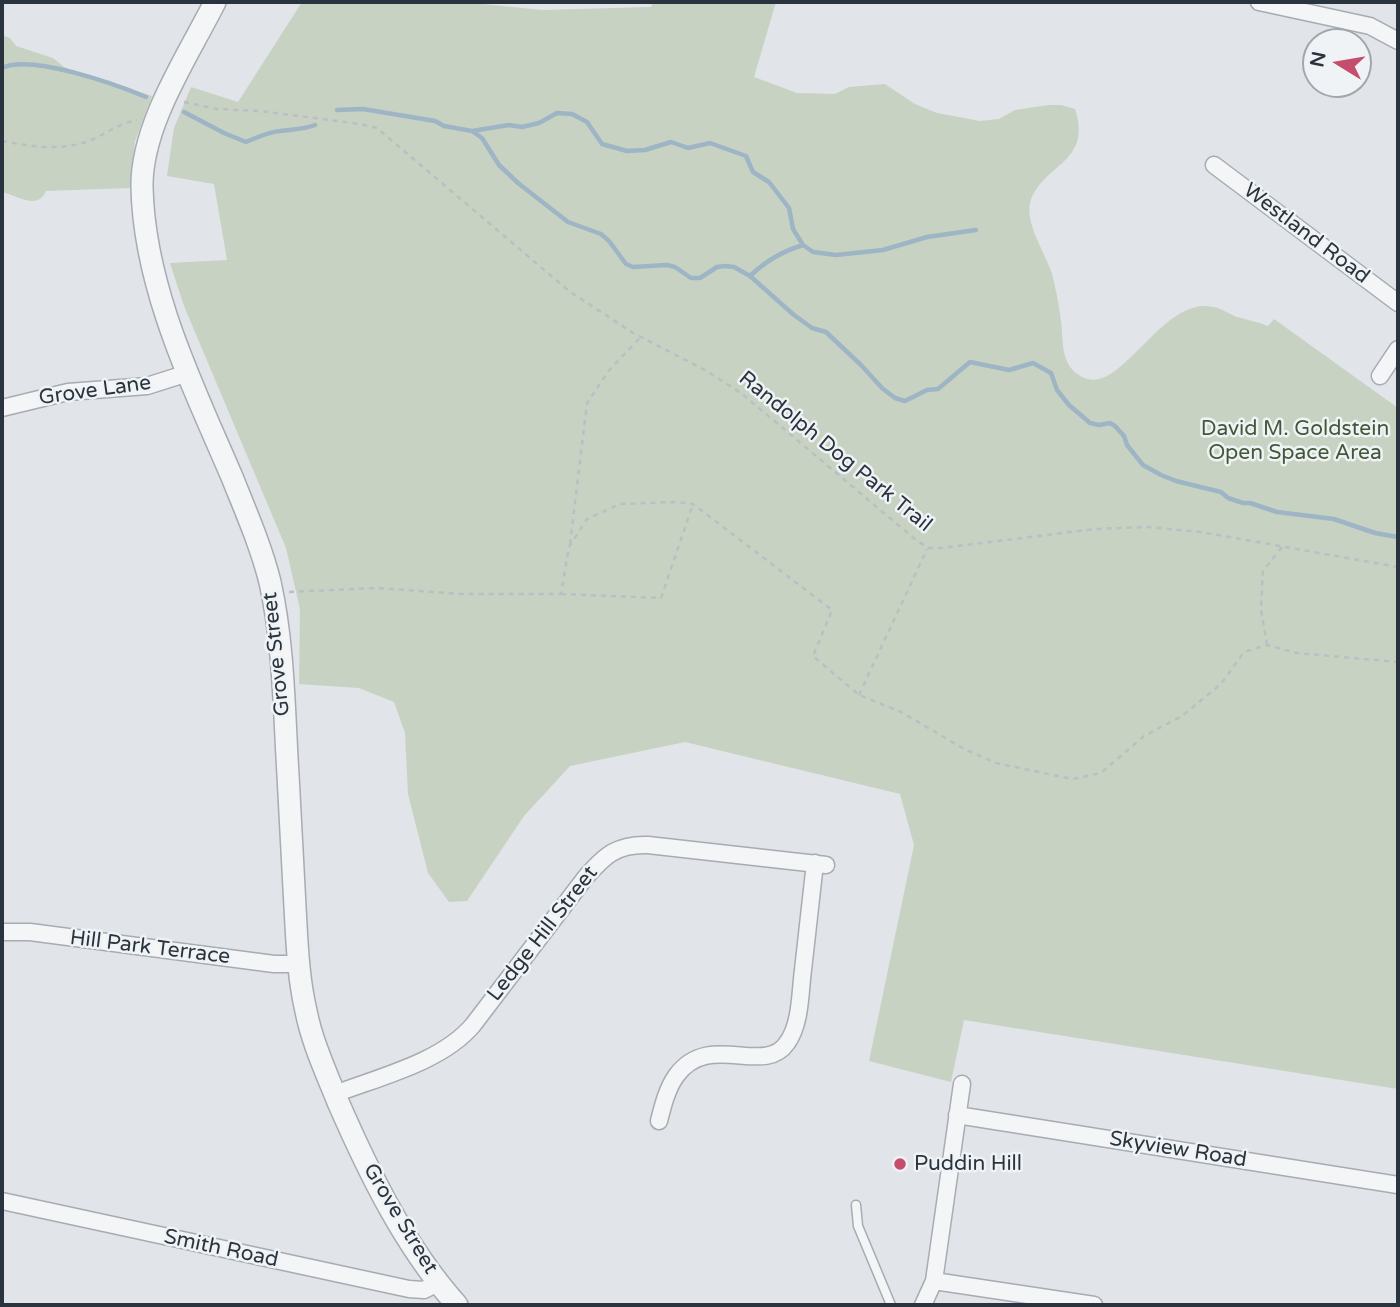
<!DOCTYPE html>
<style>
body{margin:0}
#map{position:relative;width:1400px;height:1307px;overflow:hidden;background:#e1e4e8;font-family:"Varela Round",sans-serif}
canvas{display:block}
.frame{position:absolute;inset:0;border:4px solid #2a343f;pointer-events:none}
.north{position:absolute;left:1302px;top:28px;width:70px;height:70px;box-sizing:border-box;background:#f0f3f6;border:2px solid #a1a7ad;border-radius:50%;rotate:281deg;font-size:19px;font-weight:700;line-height:28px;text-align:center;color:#2a343f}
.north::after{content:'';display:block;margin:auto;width:24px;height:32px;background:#c54e6c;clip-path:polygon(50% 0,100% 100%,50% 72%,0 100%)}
</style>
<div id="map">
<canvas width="1400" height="1307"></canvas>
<div class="frame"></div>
<div class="north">N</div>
</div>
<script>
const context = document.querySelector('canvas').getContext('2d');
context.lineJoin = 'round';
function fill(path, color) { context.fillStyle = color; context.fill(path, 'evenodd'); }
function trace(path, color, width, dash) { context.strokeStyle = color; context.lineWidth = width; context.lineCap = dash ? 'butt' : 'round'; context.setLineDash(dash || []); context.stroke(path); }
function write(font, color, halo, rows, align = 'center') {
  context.font = font + ' "Varela Round",sans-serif'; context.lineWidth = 5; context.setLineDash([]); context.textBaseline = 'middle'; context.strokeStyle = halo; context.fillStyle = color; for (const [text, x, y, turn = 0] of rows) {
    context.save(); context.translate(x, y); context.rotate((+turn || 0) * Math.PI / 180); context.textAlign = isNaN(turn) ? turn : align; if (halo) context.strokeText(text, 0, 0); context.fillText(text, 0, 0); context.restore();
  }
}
fill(new Path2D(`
 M302,2H463L542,10L651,7L653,2H776L754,77L797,93L835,94L849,87L885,84L915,104L937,113L980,121L999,119L1015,110L1049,105H1061L1075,109C1093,164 1041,164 1030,203C1025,224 1046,254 1052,274C1056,290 1059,305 1061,321C1063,336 1061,355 1071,368C1077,376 1089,382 1099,379C1112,376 1123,364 1133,355C1154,336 1181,300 1213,307C1221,308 1229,314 1237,317C1248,320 1258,322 1268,326L1274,319L1398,408V1089L964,1020L951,1082L869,1061L914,845L900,794L685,742L570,766L524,816L467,901L449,902L428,873L408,794L405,733L394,702L359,688L299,684L300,609L286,548L184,306L170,263L227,260L214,184L167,176L174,128L191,87L238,102Z
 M2,35L10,38L16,46L53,58L64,67L152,96L135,141L130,188L46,191C37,211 17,195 2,192V84C5,76 2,47 2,35Z`), '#c8d2c2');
trace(new Path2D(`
 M2,68C31,54 115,84 146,97
 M337,110L363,109L435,121L444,126L472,131L482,138L499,165L518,183L568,222L601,234L609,241L626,264L633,267L667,265L675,267L691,278H700L717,267L725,266L734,267L750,276L794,315L812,328L826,332L861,365L882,388L895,398L905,401L927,390L938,389L970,362L1009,370L1033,363L1051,373L1057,390L1069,405L1090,423L1099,425L1110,423L1115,426L1124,436L1127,445L1143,465L1161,475L1176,481L1221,492L1228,498L1243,503H1250L1277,512L1334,519L1375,533L1398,537
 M184,112L224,133L246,142C258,137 268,132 280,131C293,129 302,130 315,125
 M472,131L509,125L522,127L539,123L557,113L572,114L587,122L602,144L627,151L645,150L671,142L688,148L710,143L746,156L753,172L769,182L789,208L793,229L803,245
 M750,276C766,261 781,252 803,245L813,252L836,255L883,250L927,237L976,230`), '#9eb5c6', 4.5);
const service = new Path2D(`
 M856,1205L858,1226L891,1305`);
const minor = new Path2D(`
 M1259,2L1370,26L1398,41
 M1214,165L1398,303
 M1380,376L1398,349
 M2,408L68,392L147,386L188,373
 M2,932H30L274,964H299
 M335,1094C379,1077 442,1062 473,1025L585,878C605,855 617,844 648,845L826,865
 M957,1115L1398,1185
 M659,1121C663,1105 667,1089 676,1076C709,1030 764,1077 787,1043C801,1024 800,992 803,970C807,934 811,899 815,863
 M2,1201L409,1289L424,1290L438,1283
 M934,1281L1094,1305
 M923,1305L934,1281L962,1084`);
const tertiary = new Path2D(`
 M215,2C188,56 141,125 142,187C144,288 193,386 232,477C246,512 261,546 270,582C284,645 284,711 288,775C290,819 293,863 295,907C297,942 298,977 306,1011C312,1042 326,1072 338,1102C369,1173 405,1247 457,1305`);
trace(service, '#a6acb2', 11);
trace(minor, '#a6acb2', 19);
trace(tertiary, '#a6acb2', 24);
trace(new Path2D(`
 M184,102L217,109L260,111L360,124L377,128L569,291L633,333L705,370L741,393L916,540L928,548H941L1095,529L1148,527L1201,532L1398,567
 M2,141C29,146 58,151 86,142C104,136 118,123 137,120
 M570,544L587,403L610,369L641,337
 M289,592L377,588L462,594H561L569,547L587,519L620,504L675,502L693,504L832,610L813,656L859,695L901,712L966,750L996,763L1072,779L1101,773L1144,736L1182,716L1221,684L1244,652L1267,645L1297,653L1398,662
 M561,594L661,598L693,504
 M1267,645L1261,610L1263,571L1282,547
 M859,695L927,549`), '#bbbfc3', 2.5, [5, 5]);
trace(service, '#f3f5f7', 8);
trace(minor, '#f3f5f7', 16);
trace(tertiary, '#f3f5f7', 21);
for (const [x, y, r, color] of [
 [900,1164,7,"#c54e6c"]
]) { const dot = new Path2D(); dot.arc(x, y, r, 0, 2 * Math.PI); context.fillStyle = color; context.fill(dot); trace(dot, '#f0f3f6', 2.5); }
write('21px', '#2a343f', '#f0f3f6', [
 ["Westland Road",1306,234,37],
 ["Grove Lane",95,391,-8],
 ["Randolph Dog Park Trail",835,452,39],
 ["Grove Street",277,654,-96],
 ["Ledge Hill Street",543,934,-52],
 ["Hill Park Terrace",150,948,7],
 ["Skyview Road",1178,1150,9],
 ["Grove Street",400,1219,59],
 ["Smith Road",221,1249,12]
]);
write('21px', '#425938', '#f0f3f6', [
 ["David M. Goldstein",1295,429],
 ["Open Space Area",1295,453]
]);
write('21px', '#2a343f', '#f0f3f6', [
 ["Puddin Hill",914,1164]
], 'left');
</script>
